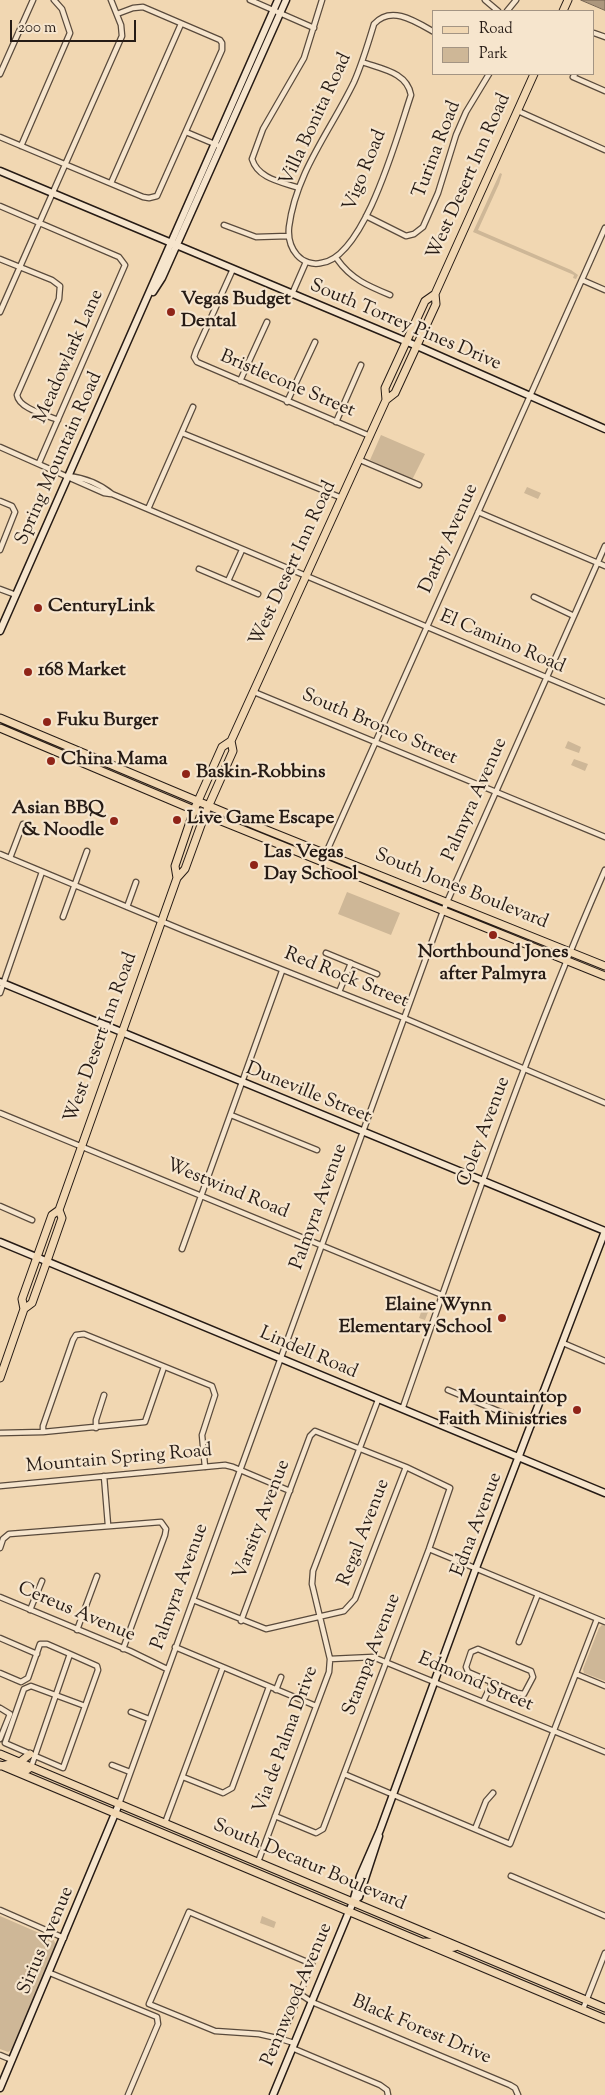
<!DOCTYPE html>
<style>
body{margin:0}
#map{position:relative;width:605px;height:2095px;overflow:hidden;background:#f1d7b2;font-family:"Sorts Mill Goudy",serif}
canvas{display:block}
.legend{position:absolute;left:432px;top:10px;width:162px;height:65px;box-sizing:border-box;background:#f6e5cd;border:1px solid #a39483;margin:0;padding:6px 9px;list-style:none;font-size:15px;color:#261b15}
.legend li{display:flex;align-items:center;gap:10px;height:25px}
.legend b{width:25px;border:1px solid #a39483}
.scale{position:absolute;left:10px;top:20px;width:126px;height:22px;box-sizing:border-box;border:2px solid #261b15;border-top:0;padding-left:6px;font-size:15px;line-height:18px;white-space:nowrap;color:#261b15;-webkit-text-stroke:4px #f6e5cd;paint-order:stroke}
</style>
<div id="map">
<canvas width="605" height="2095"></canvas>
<ul class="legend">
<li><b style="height:6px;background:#f1d7b2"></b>Road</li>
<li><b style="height:14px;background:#ceb797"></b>Park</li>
</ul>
<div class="scale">200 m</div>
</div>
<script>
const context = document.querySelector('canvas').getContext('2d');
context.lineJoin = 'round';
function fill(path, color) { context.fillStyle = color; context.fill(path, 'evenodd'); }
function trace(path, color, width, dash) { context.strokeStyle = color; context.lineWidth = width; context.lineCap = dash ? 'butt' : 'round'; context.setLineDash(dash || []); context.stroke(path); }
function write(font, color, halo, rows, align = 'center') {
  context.font = font + ' "Sorts Mill Goudy",serif'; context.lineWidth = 4.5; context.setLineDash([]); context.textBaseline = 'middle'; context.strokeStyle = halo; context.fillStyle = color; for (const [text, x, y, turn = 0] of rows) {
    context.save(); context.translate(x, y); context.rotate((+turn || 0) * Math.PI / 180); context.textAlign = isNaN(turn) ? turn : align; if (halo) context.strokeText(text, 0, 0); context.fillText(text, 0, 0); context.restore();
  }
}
fill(new Path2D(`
 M500,173L502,174L499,184L478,230L571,270L578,275L576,279L573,278L574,275L473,232Z
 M381,435L425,454L413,478L410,479L370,460Z
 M527,487L541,493L538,499L524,493Z
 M568,741L581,747L579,753L565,748Z
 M574,759L588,764L585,771L571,765Z
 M347,892L400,913L391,935L338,914Z
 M424,1304L430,1307L425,1320L419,1318Z
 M602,1625L605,1626V1681L584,1673L583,1669L599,1628Z
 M0,1916L53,1939L56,1944L11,2050L8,2052L0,2049Z
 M262,1916L276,1922L274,1928L260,1923Z`), '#ceb797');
const water = new Path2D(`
 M581,0H605V10Z`);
fill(water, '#ac977d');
trace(water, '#766553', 1);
const street = new Path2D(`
 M250,0L314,28
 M485,0L498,11
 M507,11L516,0
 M594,33L605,37
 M362,62C381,69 407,72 411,95C398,133 365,258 321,263C313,265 303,262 297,255C290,247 288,237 289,227C296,172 331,130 354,82C362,64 368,44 374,24C391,5 415,21 434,32
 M0,74L33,0
 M575,74L573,77L605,91
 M518,111L605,150
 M186,132L217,145
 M0,137L143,197L149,198L157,196L222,50V43L220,40L143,7L133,8L117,14
 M21,146L70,33L62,9L54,0
 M111,183L181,24
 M299,188C282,182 258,179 252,159L263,129L304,58L322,0
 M0,206L119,257L125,265L39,463
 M366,216L406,236L414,234L423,227L438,193L456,135L466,112L489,74
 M224,225L256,237L288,236
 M0,259L52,280L60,286L59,299L17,395C19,409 47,415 58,420
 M337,259C351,279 368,286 390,295
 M233,269L196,351L194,357L197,362L370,436
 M582,280L605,290
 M292,294L306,262
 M0,312L122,36L121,25L111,0
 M240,381L267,322
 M287,402L315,342
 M336,422L361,365
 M182,433L342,498
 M0,447L104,493L111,494
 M360,460L419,485
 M69,476C84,478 100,484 112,494L605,702
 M0,501L12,506L15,512L0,550
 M148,509L193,407
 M478,512L605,566
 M199,569L258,594
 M228,581L242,550
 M0,589L16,595
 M534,597L574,616
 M254,692L605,837
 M0,854L185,931L404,1018L605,1103
 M10,858L23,824
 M322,862L605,228
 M127,907L136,882
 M63,917L87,851
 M326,953L377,974
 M339,992L351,963
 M0,993L42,872
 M0,1113L442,1295
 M231,1115L317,1150
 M0,1206L32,1220
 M182,1249L282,971
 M563,1343L605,1361
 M448,1390L532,1425
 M403,1407C466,1227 528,1046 605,870
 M96,1428V1420L104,1395
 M43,1432V1426L73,1340L76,1335L84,1334L212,1386L215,1395L202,1435L205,1467
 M0,1433L43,1432L145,1422L164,1367
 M104,1476L108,1525
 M0,1486L225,1465L233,1467L290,1491
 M0,1548L3,1539L9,1534L161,1522L166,1529L165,1535L123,1649
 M429,1549L605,1622
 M0,1597L130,1651L167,1669
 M193,1600L266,1629L344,1611L355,1599L406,1467
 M30,1610L42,1581
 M241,1621L310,1436L315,1431L406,1467L450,1488L429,1549L323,1829L316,1833L275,1816
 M77,1630L97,1576
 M0,1638L37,1654
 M519,1642L538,1594
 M175,1647L316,1706
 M478,1649L531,1671L533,1677L524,1694L517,1693L468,1672L466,1667L471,1652Z
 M70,1654L97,1666L98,1670L63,1768L5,1743L24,1689L31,1686L85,1706
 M330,1659L373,1657L605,1752
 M0,1673L21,1682L28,1678L40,1644H47L70,1654L31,1767
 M576,1674L605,1686
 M276,1690L281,1677
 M483,1702L492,1683
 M0,1708L10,1714L0,1739
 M131,1712L149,1719
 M112,1765L130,1772
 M344,1774L510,1844L597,1619
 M183,1777L223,1793L232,1788L269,1687
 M119,1804L443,911L605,546
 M165,1823L223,1667
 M475,1829L486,1801L493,1793
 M258,1862L329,1672L330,1659L312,1584L313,1571L378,1400
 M511,1876L605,1916
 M0,1910L64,1938
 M50,1973L157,2017L158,2024L128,2095
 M300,1994L312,2002L510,2085L515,2088L518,2095
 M583,2009L605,1953
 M281,2039L259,2034L215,2031L149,2004L189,1912L312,1964L281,2039L294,2043
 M292,2048L380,2085L387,2090L388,2095
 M0,2055L12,2060`);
const secondary = new Path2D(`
 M0,171L417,346L605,429
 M153,292L162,278L286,0
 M0,631L278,0
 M0,982L605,1231
 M0,1242L605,1493
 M353,1902L359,1897L379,1836
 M0,2088L119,1804
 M273,2095L353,1902L360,1876L380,1830L476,1568L605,1231`);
const primary = new Path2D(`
 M563,11L568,0
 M386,400L385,388L425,301L435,294L534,74
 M0,718L259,827L605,966
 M0,728L194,810L605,976
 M177,878L175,866L194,810L222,747L231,741L386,400L395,393L436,304L435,294
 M24,1309L22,1299L52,1215L59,1210L177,878L185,869L205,814L233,751L231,741
 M0,1378L24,1309L32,1303L47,1261L62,1218L59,1210
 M0,1754L605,2008
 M20,1762L30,1754
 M0,1765L605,2019
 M1,1766L10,1764L27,1770L31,1767
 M425,1942C436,1941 447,1950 455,1947`);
trace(street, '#594a3c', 7);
trace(secondary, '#261b15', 9);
trace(primary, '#261b15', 9);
trace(street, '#f6e5cd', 4.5);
trace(secondary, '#f6e5cd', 6);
trace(primary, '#f1d7b2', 7);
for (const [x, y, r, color] of [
 [171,312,5,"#8f2418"],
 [38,608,5,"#8f2418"],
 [28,672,5,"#8f2418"],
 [47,722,5,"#8f2418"],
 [51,761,5,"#8f2418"],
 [186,774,5,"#8f2418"],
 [177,820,5,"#8f2418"],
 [114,821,5,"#8f2418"],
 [254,865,5,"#8f2418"],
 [493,935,5,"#8f2418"],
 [502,1318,5,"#8f2418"],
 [577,1410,5,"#8f2418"]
]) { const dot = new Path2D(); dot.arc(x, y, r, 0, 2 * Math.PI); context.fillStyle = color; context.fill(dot); trace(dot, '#f6e5cd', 2); }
write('19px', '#261b15', '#f6e5cd', [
 ["Villa Bonita Road",317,120,-65],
 ["Turina Road",438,150,-69],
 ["Vigo Road",366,171,-68],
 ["West Desert Inn Road",470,177,-66],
 ["South Torrey Pines Drive",405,326,23],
 ["Meadowlark Lane",70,357,-66],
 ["Bristlecone Street",287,385,23],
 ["Spring Mountain Road",60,459,-66],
 ["Darby Avenue",450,539,-66],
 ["West Desert Inn Road",294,564,-65],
 ["El Camino Road",502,643,23],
 ["South Bronco Street",379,728,23],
 ["Palmyra Avenue",476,800,-66],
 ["South Jones Boulevard",461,890,22],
 ["Red Rock Street",346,979,22],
 ["West Desert Inn Road",102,1038,-70],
 ["Duneville Street",308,1094,22],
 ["Coley Avenue",485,1132,-69],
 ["Westwind Road",227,1190,22],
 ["Palmyra Avenue",320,1207,-70],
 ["Lindell Road",308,1354,23],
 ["Mountain Spring Road",119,1460,-5],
 ["Varsity Avenue",263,1520,-69],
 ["Edna Avenue",478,1525,-69],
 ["Regal Avenue",365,1533,-69],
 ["Palmyra Avenue",181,1587,-70],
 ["Cereus Avenue",76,1613,23],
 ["Stampa Avenue",373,1655,-69],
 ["Edmond Street",475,1683,23],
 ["Via de Palma Drive",287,1740,-70],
 ["South Decatur Boulevard",309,1866,23],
 ["Sirius Avenue",47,1941,-67],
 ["Pennwood Avenue",298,1995,-67],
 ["Black Forest Drive",421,2031,23]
]);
write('bold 19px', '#261b15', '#f6e5cd', [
 ["Vegas Budget",181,301],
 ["Dental",181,323],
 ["CenturyLink",48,608],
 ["168 Market",38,672],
 ["Fuku Burger",57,722],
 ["China Mama",61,761],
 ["Baskin-Robbins",196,774],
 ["Asian BBQ",104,810,"right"],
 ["& Noodle",104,832,"right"],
 ["Live Game Escape",187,820],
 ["Las Vegas",264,854],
 ["Day School",264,876],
 ["Northbound Jones",493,954,"center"],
 ["after Palmyra",493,976,"center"],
 ["Elaine Wynn",492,1307,"right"],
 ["Elementary School",492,1329,"right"],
 ["Mountaintop",567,1399,"right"],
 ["Faith Ministries",567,1421,"right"]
], 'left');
</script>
